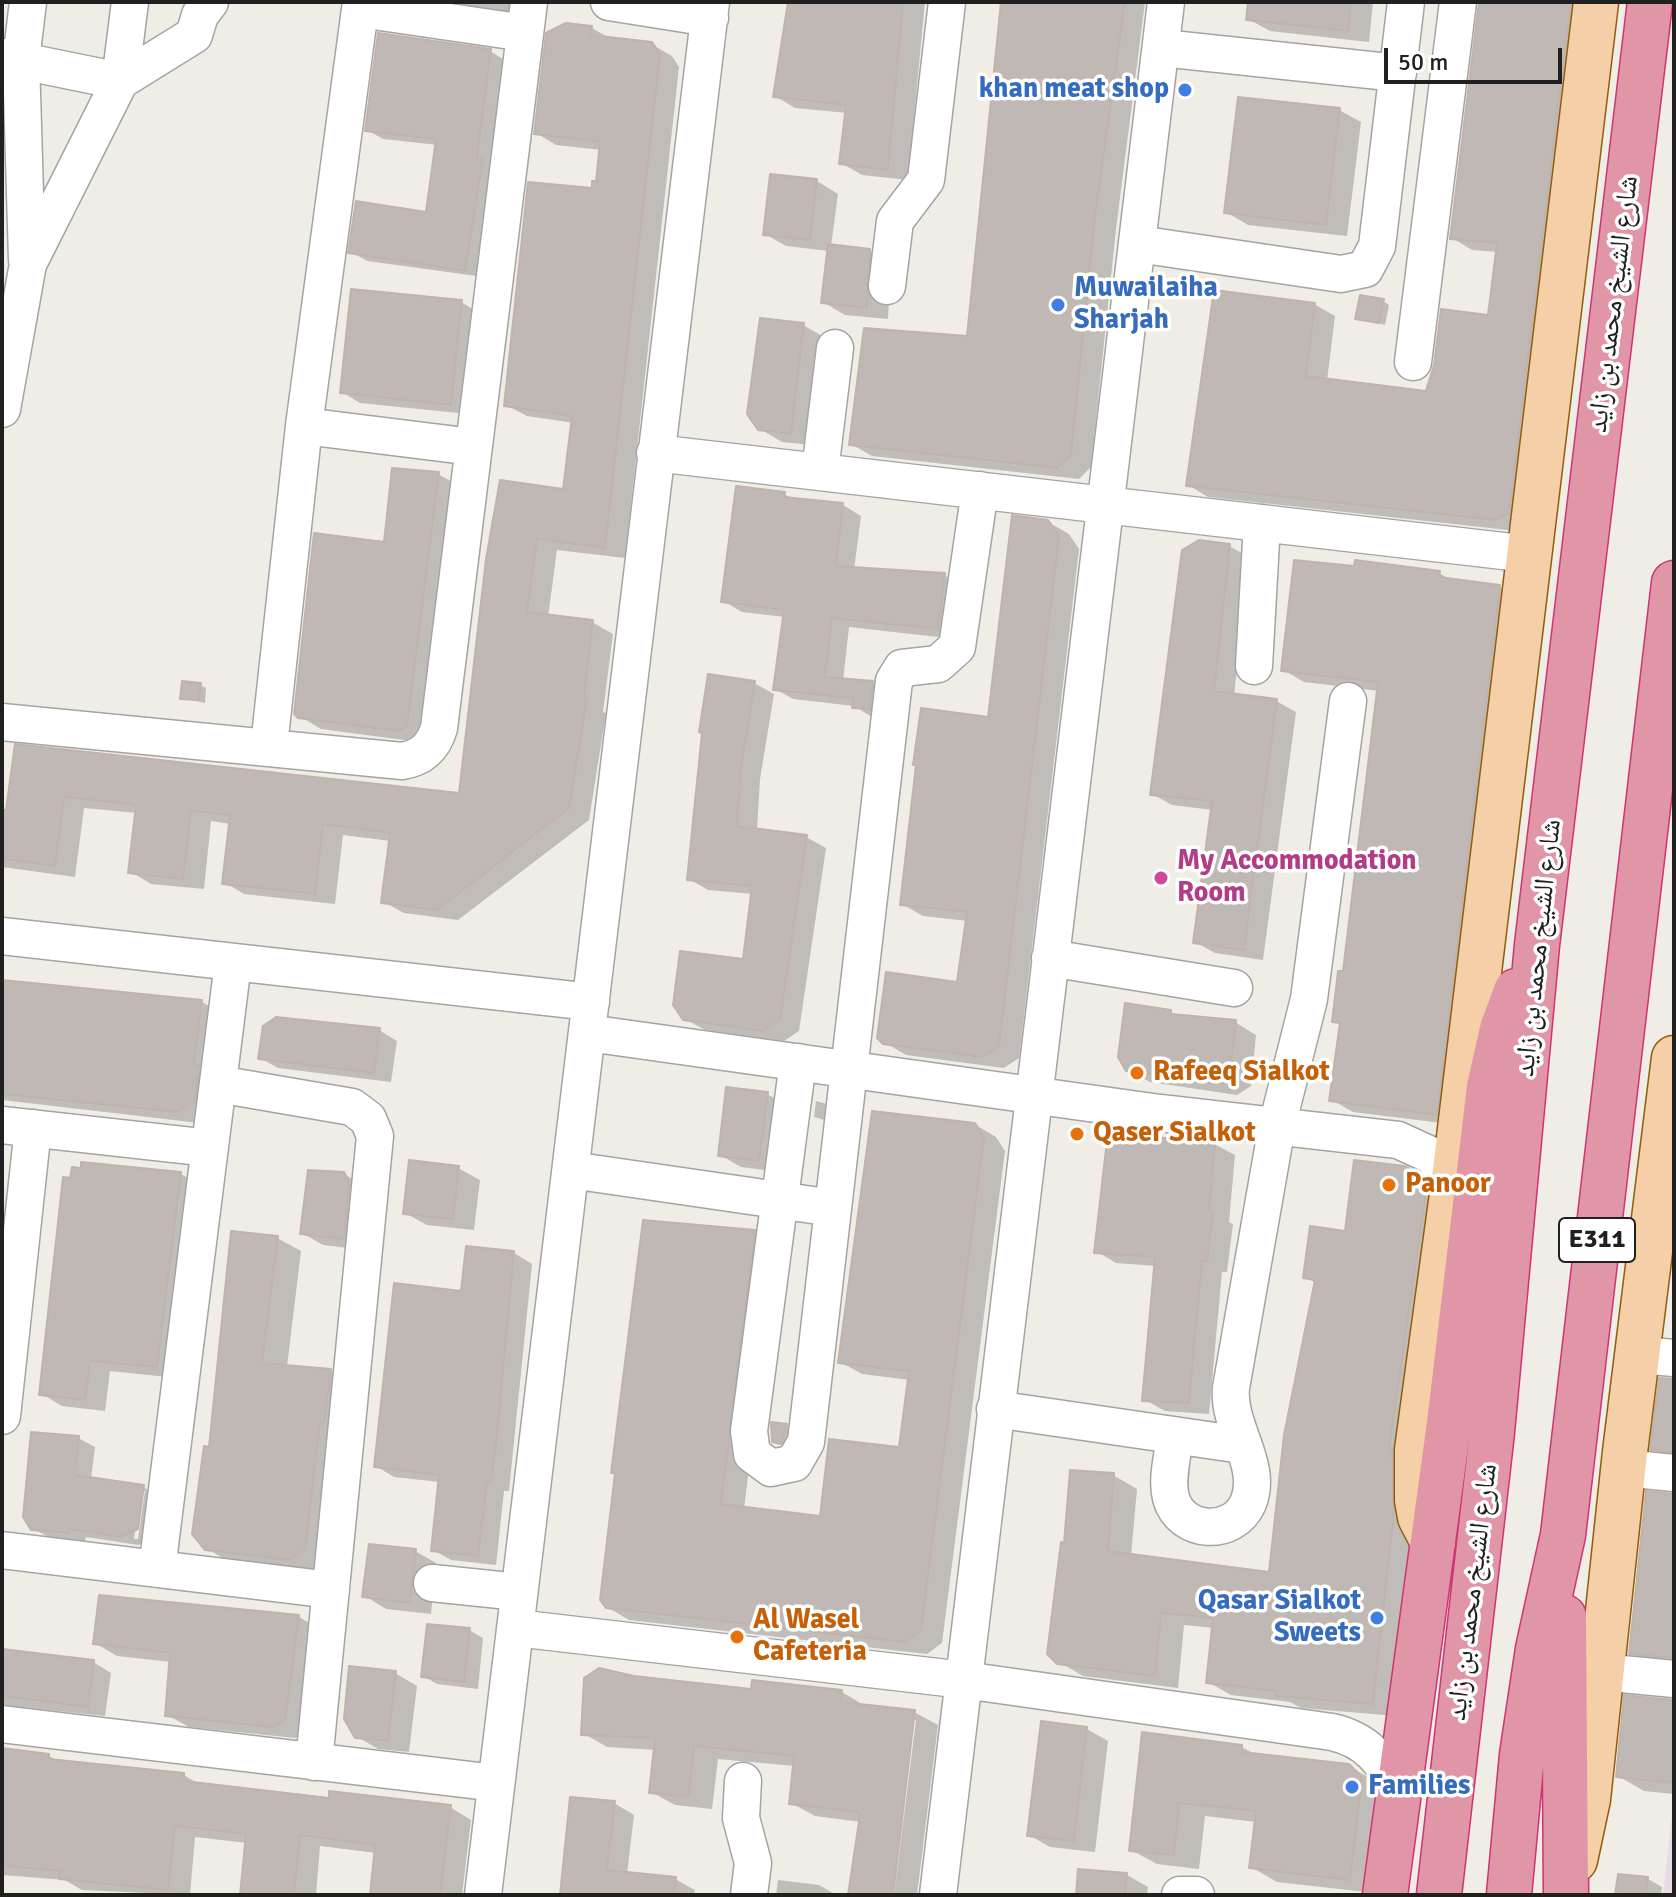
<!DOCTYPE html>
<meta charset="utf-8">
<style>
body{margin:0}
#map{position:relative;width:1676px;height:1897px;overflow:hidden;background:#f0ede7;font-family:Signika,sans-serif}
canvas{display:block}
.frame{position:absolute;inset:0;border:4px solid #202020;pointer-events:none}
.scale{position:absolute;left:1384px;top:48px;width:178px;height:36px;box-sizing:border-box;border:4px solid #202020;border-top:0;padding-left:10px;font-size:24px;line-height:28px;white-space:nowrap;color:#202020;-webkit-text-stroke:6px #fff;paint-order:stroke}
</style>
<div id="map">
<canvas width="1676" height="1897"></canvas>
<div class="frame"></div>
<div class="scale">50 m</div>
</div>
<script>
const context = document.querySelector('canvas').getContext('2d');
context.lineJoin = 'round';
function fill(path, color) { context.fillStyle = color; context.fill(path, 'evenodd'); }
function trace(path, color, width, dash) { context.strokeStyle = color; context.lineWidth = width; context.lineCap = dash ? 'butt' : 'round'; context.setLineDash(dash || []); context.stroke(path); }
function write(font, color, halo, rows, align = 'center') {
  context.font = font + ' Signika,"Noto Naskh Arabic",sans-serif'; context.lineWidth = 7; context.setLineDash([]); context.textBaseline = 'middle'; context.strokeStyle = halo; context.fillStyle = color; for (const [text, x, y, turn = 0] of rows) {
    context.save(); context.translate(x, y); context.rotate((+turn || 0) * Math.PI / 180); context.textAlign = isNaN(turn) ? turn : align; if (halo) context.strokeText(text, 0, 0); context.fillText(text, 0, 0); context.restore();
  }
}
fill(new Path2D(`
 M1674,1798V1895H1663Z`), '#e8dae7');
fill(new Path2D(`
 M405,2H520L518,19Z
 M789,2H925L908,180L862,175L841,163L847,113L795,108L775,96Z
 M1004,2H1145L1116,229L1091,467L1079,479L872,456L851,444L969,338Z
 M1250,2H1373L1369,42L1270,31L1248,19Z
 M1480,2H1590L1517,531L1208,497L1188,485L1314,304L1335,316L1327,381L1427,393L1490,317L1498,252L1472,250L1452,238Z
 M592,28L611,39L651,44L672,56L679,67L625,558L557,550L548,617L592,622L613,634L603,712L606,713L589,820L458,920L404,913L384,902L391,841L343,835L335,904L244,894L224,882L231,824L211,821L204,889L151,884L131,872L137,813L84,808L75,877L2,867V812L8,813L16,747L461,795L488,559L565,491L574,423L527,416L506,405L598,184L602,150L556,145L536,133Z
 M490,51L506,61L484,277L367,261L351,252L428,215L438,145L383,139L367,130Z
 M1339,110L1361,122L1347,236L1248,225L1226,212Z
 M817,181L838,194L831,246L870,251L891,263L888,319L845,315L823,302L829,251L786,246L765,234Z
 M1383,301L1389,305L1385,325L1358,318Z
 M461,302L479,313L468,414L360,403L342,392Z
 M803,325L824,337L812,445L782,442L760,429Z
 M438,474L459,486L419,742L321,729L299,716L386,544Z
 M784,494L795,500L843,505L861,516L854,570L944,575L962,586L956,639L849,627L843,681L872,683L890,694L872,717L854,706L793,699L775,689L785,617L742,612L723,601Z
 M1048,522L1069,534L1079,549L1019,1058L1004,1068L906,1055L884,1042L959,984L968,921L923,916L902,904L990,719Z
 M1229,546L1249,557L1234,696L1276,701L1296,712L1263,960L1215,953L1195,942L1213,810L1172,805L1152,794Z
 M1439,573L1453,581L1500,587L1521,600L1458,1125L1353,1112L1332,1100L1342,1025L1334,1021L1344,973L1379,691L1304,682L1283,670Z
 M754,683L774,694L760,779L757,830L806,837L826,848L799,1031L784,1041L705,1030L685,1019L745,961L753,894L708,890L689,879Z
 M200,685L206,688L205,703L182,698Z
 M2,982L202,1002L223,1014L199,1123L2,1100Z
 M1171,1012L1178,1016L1235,1022L1256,1035L1251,1086L1237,1095L1150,1082L1128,1070Z
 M379,1030L397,1041L391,1082L278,1068L260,1058Z
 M767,1094L788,1106L780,1172L741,1167L720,1155Z
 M816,1101L830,1105L828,1121L814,1117Z
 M974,1124L996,1137L1005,1151L942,1643L927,1654L629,1620L607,1607L754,1232L776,1244L744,1509L822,1518L901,1449L910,1380L862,1374L840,1362Z
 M1154,1135L1160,1139L1214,1144L1235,1155L1229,1222L1233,1224L1227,1272H1222L1209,1414L1165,1411L1145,1400L1156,1266L1116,1263L1096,1251Z
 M83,1164L181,1174L201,1186L177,1378L110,1371L105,1411L62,1406L42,1394Z
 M458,1168L480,1180L474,1230L427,1225L405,1213Z
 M344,1174L366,1187L365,1250L323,1245L302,1233Z
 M1418,1174L1442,1188L1417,1526L1396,1716L1301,1708L1290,1702L1231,1695L1208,1682L1214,1628L1184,1625L1178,1688L1083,1676L1059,1662L1066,1545L1113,1475L1137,1489L1131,1556L1271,1574L1316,1283L1305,1277L1347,1233Z
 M277,1238L301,1251L287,1367L330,1371L354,1385L315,1573L231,1563L206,1548L211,1449Z
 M514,1253L532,1264L509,1491H504L496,1565L451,1560L433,1550L440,1482L394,1477L376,1466L463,1293Z
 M1674,1379V1461L1653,1449Z
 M786,1425L792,1429L787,1446L774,1441Z
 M78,1438L95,1447L91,1479L143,1487L160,1497L154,1538L138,1545L86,1537L85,1541L50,1538L32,1528ZM141,1491H145L138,1539H134Z
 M1674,1494V1670L1657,1668L1631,1652Z
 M415,1551L436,1563L431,1614L386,1609L365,1596Z
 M101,1597L299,1617L320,1629L306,1732L295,1738L189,1727L167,1715L171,1662L117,1656L95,1643Z
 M469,1630L483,1638L478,1689L437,1684L423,1676Z
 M2,1648L93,1662L111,1673L105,1716L2,1705Z
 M395,1673L417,1686L409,1752L378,1749L356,1736Z
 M633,1678L753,1691L842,1692L865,1706L914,1712L938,1725L917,1895H894L916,1720H912L890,1895H854L861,1822L815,1816L791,1803L795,1766L718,1759L712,1809L675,1805L651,1792L656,1750L607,1747L583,1733Z
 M1626,1697L1674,1700V1794L1644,1791L1618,1776Z
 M1087,1729L1108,1741L1095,1852L1050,1847L1029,1835Z
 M1143,1735L1242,1747L1258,1756L1348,1766L1375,1781L1387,1793L1375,1893L1277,1882L1251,1867L1257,1822L1205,1816L1199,1869L1157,1864L1131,1850Z
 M2,1751L49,1756L60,1762L184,1775L202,1786L330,1800L450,1807L471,1820L462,1895H372L376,1853L320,1846L316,1895H242L247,1843L195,1837L190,1895L82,1890L65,1880L2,1875Z
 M614,1803L634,1815L627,1874L675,1879L695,1890L694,1895H563Z
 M1127,1875L1148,1887L1147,1895H1078Z
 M1619,1876L1648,1879L1662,1887L1661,1895H1617Z
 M778,1880L819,1885L836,1895H776Z`), '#0003');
const building = new Path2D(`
 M788,2H903L888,170L839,164L846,105L773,97Z
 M1001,2H1125L1095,216L1071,455L1057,468L849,445L864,328L967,336Z
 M1248,2H1351L1348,31L1246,20Z
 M1479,2H1571L1509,513L1495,520L1186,486L1214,290L1315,303L1306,376L1426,391L1434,365L1441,309L1488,315L1497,243L1450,239Z
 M566,23L592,26L591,35L652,42L660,54L605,548L537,539L527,612L593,620L584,699H587L569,808L437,910L381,903L390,833L323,824L315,894L222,884L230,815L191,811L183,879L128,873L136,805L64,797L55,866L2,859V810H6L15,744L459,793L486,559L500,480L563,489L572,416L504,406L528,182L592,188V181H596L600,142L534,134L546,33Z
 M378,33L491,49L477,157L483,158L465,271L348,253L356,201L426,212L436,139L365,131Z
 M1238,97L1340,108L1326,225L1224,213Z
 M770,174L817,179L810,240L763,235Z
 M828,244L870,249L867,308L821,303Z
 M351,289L462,300L451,405L340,393Z
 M1360,295L1384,299L1379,323L1355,319Z
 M760,318L804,323L791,434L758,430L747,414Z
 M392,468L439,472L407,726L398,731L298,718L294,714L314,533L384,542Z
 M736,486L785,492L784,497L843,503L836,566L945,573L938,629L832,618L825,677L873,681L870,709L852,708L853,698L773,690L784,610L721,602Z
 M1012,515L1048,520L1059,536L999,1046L982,1057L883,1044L877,1038L886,972L957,982L967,912L900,905L916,765H913L921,708L988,717Z
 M1199,540L1230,544L1214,691L1277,699L1244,950L1193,943L1212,801L1150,795L1182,550Z
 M1294,560L1354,566L1355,560L1440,571L1439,577L1500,585L1437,1115L1329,1101L1340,1023L1332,1022L1338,971H1343L1378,682L1281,671Z
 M708,674L755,681L741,768L737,826L807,835L780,1020L763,1031L683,1020L673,1005L680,951L743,959L752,886L687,880L702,733L699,732Z
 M182,681L201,683L199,700L180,699Z
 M2,980L202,1000L194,1065H199L195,1101L177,1112L2,1094Z
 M1125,1003L1171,1010V1014L1236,1020L1230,1074L1214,1083L1126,1071L1118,1057Z
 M276,1017L380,1028L374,1073L258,1059L263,1026Z
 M726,1087L768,1092L759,1161L718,1156Z
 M872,1111L975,1123L984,1137L921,1630L904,1642L606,1608L600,1600L615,1473H611L643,1220L755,1230L721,1504L820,1516L829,1439L899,1447L909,1371L838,1363Z
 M1115,1128L1154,1133V1137L1215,1142L1209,1210L1213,1211L1207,1262L1202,1261L1189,1403L1142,1401L1155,1257L1094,1253L1108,1132Z
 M409,1160L459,1166L453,1219L403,1214Z
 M1354,1160L1404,1166L1419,1173L1427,1186L1389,1449H1392L1394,1512L1373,1704L1275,1696L1276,1691L1206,1683L1213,1618L1161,1613L1155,1676L1057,1664L1047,1654L1061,1542L1064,1543L1070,1470L1114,1473L1108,1551L1269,1572L1284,1435L1315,1280L1303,1278L1310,1226L1345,1231Z
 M81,1162L181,1172L157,1367L90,1361L85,1400L39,1395L63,1177L70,1178L72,1167L81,1168Z
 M308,1170L344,1172L349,1182L344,1239L300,1234Z
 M231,1231L278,1236L262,1363L331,1369L324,1424L320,1423L305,1550L289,1560L205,1550L192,1534L204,1446L209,1447Z
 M466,1246L514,1251L496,1445L491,1482H487L478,1556L431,1551L439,1475L374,1467L394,1283L461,1291Z
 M1659,1378L1674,1379V1452L1650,1450Z
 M771,1422L787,1424L781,1444L772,1442Z
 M31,1432L79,1436L75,1475L144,1485L138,1529L120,1537L69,1529V1533L31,1530L23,1517Z
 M1646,1491L1674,1494V1658L1629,1654Z
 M369,1544L416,1549L410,1603L362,1597Z
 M99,1595L299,1615L285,1721L272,1727L165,1716L170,1653L93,1644Z
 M427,1624L470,1628L464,1682L421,1677Z
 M2,1649L94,1660L88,1707L2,1696Z
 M349,1666L396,1671L388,1741L355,1738L344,1719Z
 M599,1668L634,1676L751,1689L752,1680L842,1690L841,1702L915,1710L893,1895H848L860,1815L857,1812L789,1804L794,1756L694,1746L689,1797L649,1793L655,1738L581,1735L584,1678Z
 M1624,1695L1674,1700V1783L1616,1777Z
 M1041,1721L1087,1727L1074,1841L1027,1836Z
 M1142,1732L1242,1745V1752L1349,1764L1362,1777L1350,1880L1249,1868L1256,1811L1179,1803L1174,1855L1129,1851Z
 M2,1748L49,1754V1759L184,1773V1781L329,1798V1791L451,1805L440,1895H370L375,1845L300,1835L294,1895H240L246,1834L175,1826L168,1890L59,1879L60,1871L2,1866Z
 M570,1797L615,1801L607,1870L676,1877L674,1895H560Z
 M1078,1869L1127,1873L1125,1895H1076Z
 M1618,1874L1648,1877L1646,1895H1615Z`);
fill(building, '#c0b8b4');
trace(building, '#c1b3ab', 2);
const minor = new Path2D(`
 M609,2L710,18
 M360,9L525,33
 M1162,48L1398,73
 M2,57L120,81L130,2
 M1138,244L1341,274L1365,269L1377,246L1406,2
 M27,260L21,60L28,2
 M887,286L895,221L926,180L947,2
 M1413,362L1458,2
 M2,409L28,264L120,81L194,35L200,15L210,2
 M304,426L473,447
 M655,453L1529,554
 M820,471L835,348
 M1254,666L1262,523
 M2,722L402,761C421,758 433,748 439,728L529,2
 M269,746L304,426L361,2
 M2,936L591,1002
 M1050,958L1234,988
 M588,1033L1160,1113L1398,1140L1433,1156L1453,1187
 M798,1062L749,1431L752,1454L771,1468L794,1463L806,1442L894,681L902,668L938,664L957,647L980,490
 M218,1084L352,1107L368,1119L375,1136L314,1762
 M2,1125L210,1148
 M571,1170L833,1208
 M1639,1355L1674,1358
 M995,1409L1242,1445
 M2,1416L33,1128
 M1175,1436C1173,1455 1166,1479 1171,1498C1181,1534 1233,1537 1248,1503C1264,1465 1227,1427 1231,1388L1277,1126L1309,999L1348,701
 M1623,1468L1674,1473
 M2,1550L331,1590
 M157,1569L233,963
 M432,1583L519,1592
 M516,1628L964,1680L1332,1732C1367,1740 1382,1760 1399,1790
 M1601,1672L1674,1679
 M2,1724L496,1783
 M743,1781L741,1818L753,1863L749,1895
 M483,1895L711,2
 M938,1895L1166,2
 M1180,1895H1196`);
const major = new Path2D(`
 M1433,1542L1420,1517L1417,1500V1450L1453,1187L1596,2
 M1575,1860L1588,1799L1625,1452L1674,1058`);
const highway = new Path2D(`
 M1564,1617L1566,1895
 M1385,1895L1449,1423L1489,1087L1502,1029L1516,991
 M1439,1895L1492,1432L1537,945L1650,2
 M1509,1895L1522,1755L1538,1649L1563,1535L1674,583`);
trace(minor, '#a4a4a4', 39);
trace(major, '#915d0c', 47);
trace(highway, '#ce3572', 47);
trace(minor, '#fff', 36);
trace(major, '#f5cfa7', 44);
trace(highway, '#e196a8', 44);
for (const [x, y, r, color] of [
 [1185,90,8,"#3f7fe0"],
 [1058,305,8,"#3f7fe0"],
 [1161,878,8,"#d1479c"],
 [1137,1073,8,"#e8710a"],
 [1077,1134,8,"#e8710a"],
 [1389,1185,8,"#e8710a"],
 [1377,1618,8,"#3f7fe0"],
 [737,1637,8,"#e8710a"],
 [1352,1787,8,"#3f7fe0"]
]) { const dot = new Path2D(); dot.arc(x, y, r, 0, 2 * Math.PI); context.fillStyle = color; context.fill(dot); trace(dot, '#fff', 3); }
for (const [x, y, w] of [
 [1597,1240,76]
]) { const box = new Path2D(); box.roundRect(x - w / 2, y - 22, w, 44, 6); context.fillStyle = '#fff'; context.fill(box); trace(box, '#202020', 2); }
write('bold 26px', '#202020', null, [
 ["E311",1597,1240]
]);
write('bold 28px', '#366cbe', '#fff', [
 ["khan meat shop",1169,90],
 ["Muwailaiha",1074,289,"left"],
 ["Sharjah",1074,321,"left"],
 ["Qasar Sialkot",1361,1602],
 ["Sweets",1361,1634],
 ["Families",1368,1787,"left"]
], 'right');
write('28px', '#202020', '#fff', [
 ["شارع الشيخ محمد بن زايد",1614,304,-83],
 ["شارع الشيخ محمد بن زايد",1539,948,-84],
 ["شارع الشيخ محمد بن زايد",1473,1592,-83]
]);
write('bold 28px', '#b23c85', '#fff', [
 ["My Accommodation",1177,862],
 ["Room",1177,894]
], 'left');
write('bold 28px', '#c56008', '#fff', [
 ["Rafeeq Sialkot",1153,1073],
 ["Qaser Sialkot",1093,1134],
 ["Panoor",1405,1185],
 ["Al Wasel",753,1621],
 ["Cafeteria",753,1653]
], 'left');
</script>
